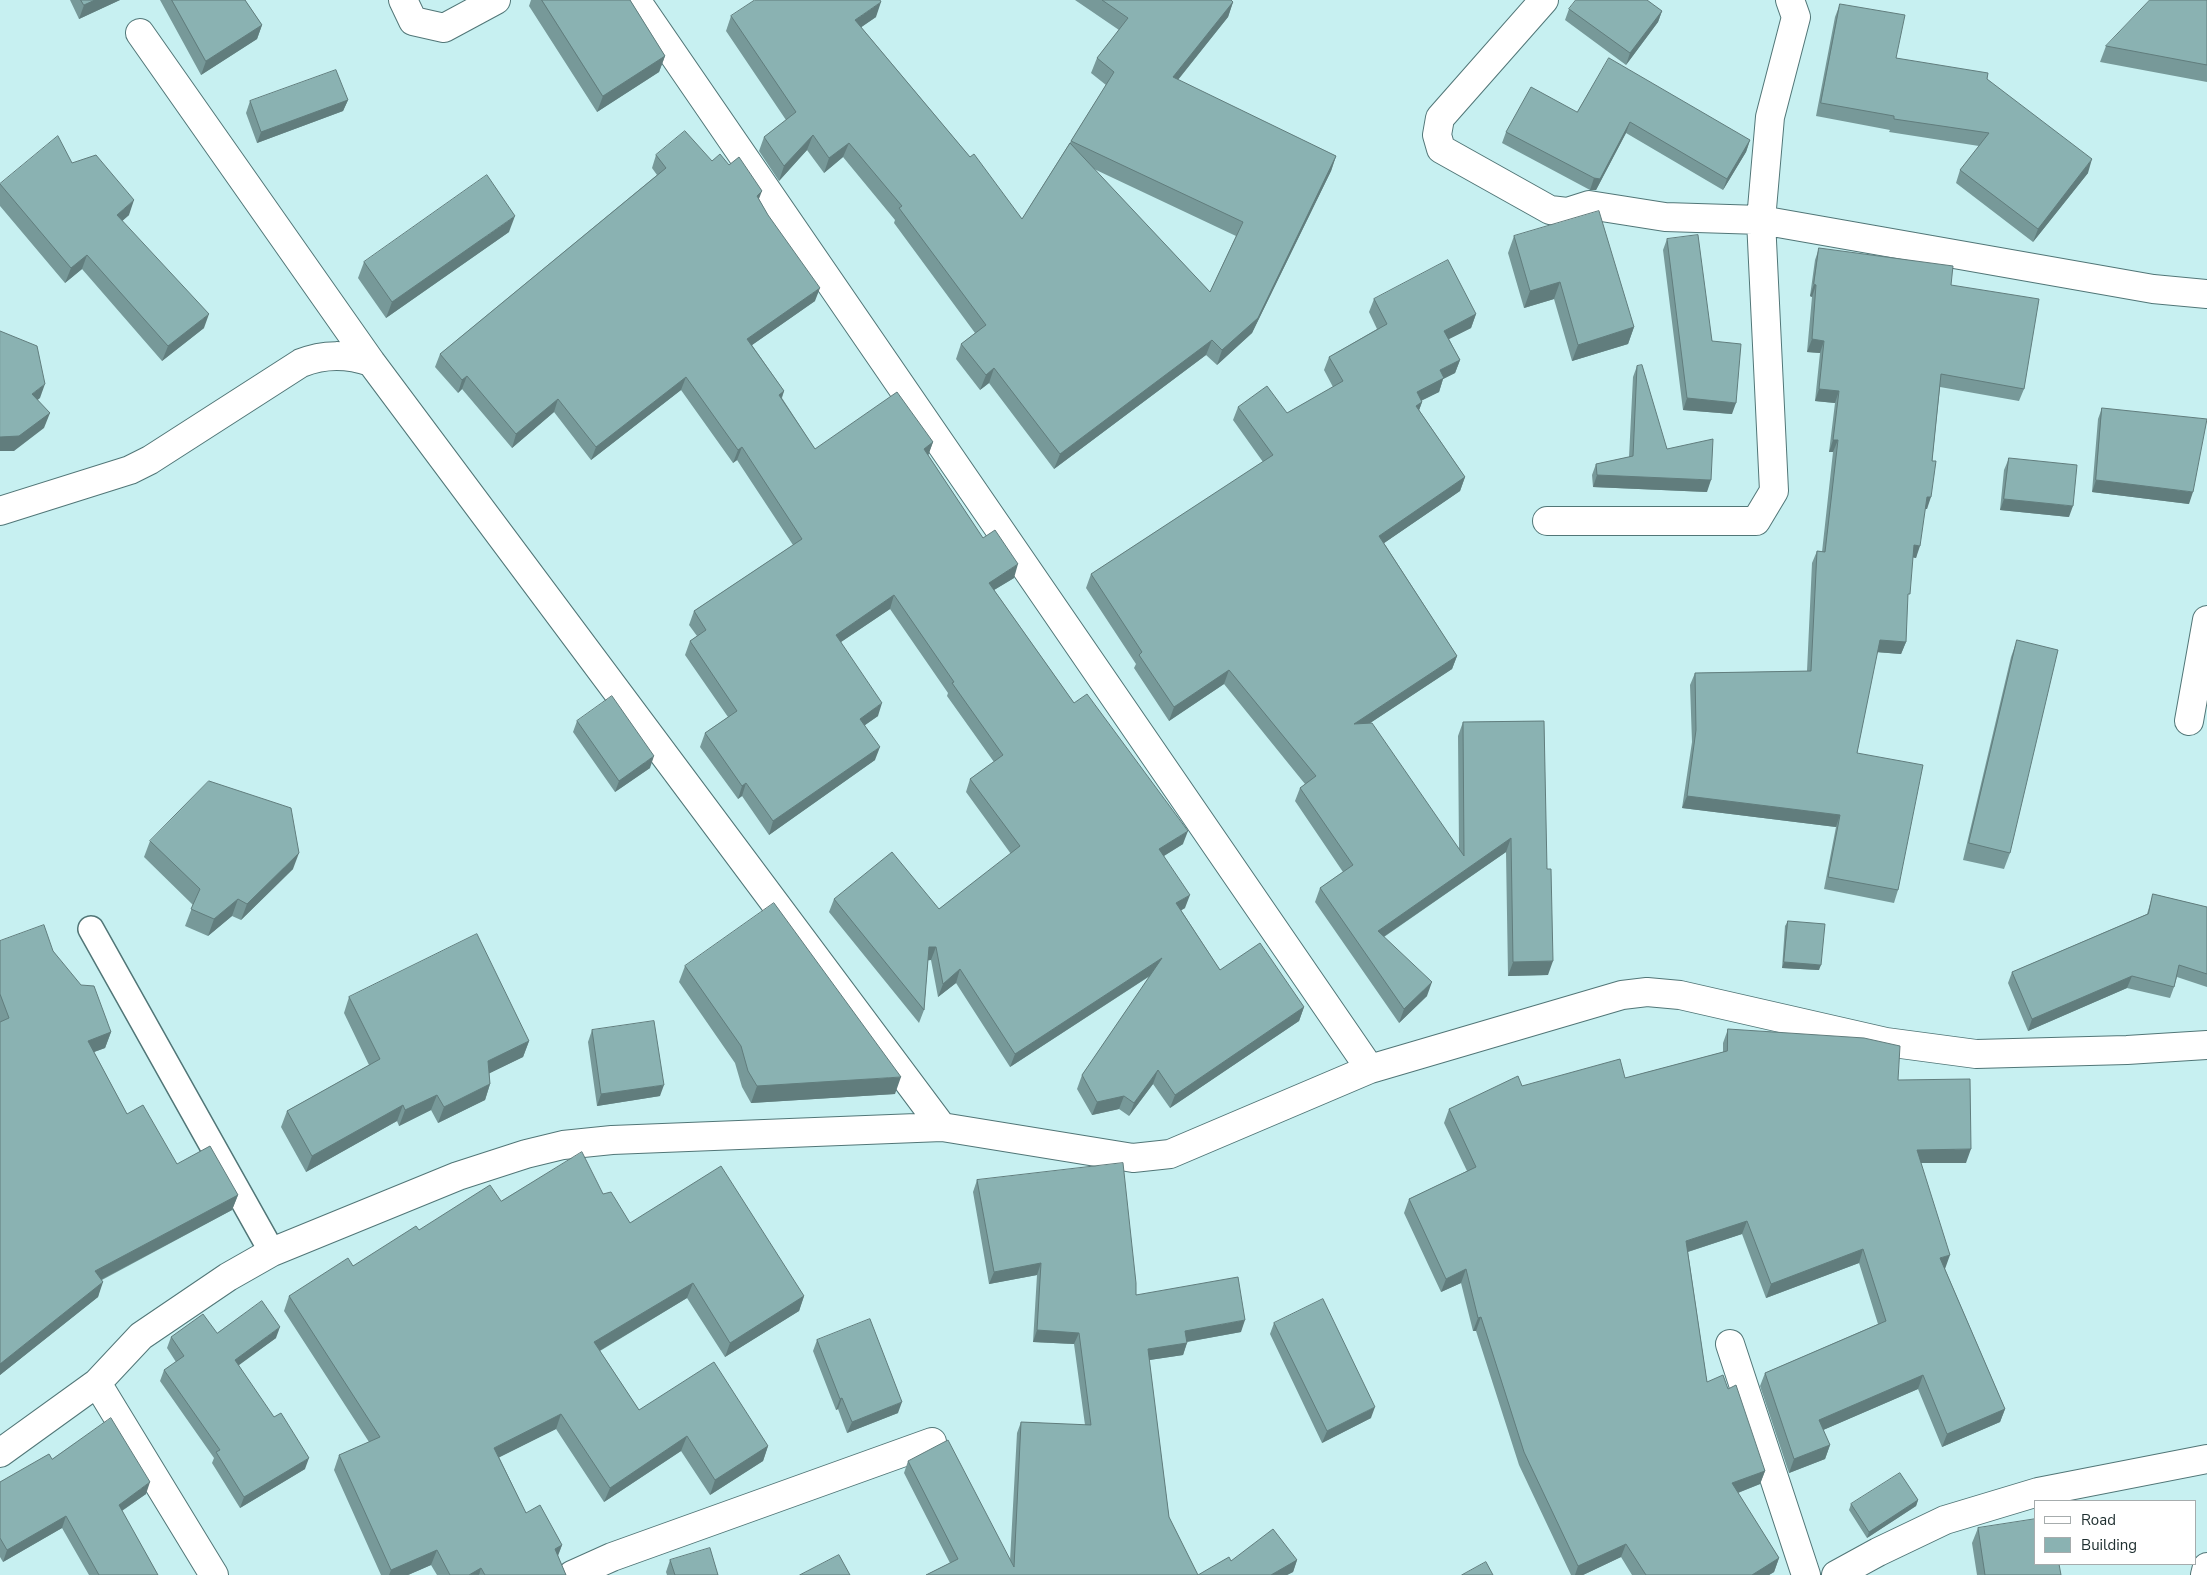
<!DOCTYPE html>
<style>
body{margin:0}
#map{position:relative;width:2207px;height:1575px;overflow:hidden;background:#c7f0f1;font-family:"Nunito Sans",sans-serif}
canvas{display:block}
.legend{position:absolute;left:2034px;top:1500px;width:162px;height:65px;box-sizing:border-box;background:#fff;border:1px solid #a6acad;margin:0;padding:6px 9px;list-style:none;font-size:15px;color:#203031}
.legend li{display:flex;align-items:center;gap:10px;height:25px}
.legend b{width:25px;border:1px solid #a6acad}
</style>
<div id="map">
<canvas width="2207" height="1575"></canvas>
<ul class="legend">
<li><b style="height:6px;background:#fff"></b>Road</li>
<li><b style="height:14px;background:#8ab2b2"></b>Building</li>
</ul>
</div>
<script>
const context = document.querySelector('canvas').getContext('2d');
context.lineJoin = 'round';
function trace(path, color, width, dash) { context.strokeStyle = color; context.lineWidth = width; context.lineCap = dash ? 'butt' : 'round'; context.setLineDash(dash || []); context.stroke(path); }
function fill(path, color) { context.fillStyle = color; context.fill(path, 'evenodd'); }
const service = new Path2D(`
 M91,929L272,1252`);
const minor = new Path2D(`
 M403,0L413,21L444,28L496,0
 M636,0L1370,1069
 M1544,0L1440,118L1437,135L1441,149L1550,210L1567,212L1589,205L1665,217L1761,220L2153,289L2207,294
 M140,33L371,362L942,1127
 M0,511L130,470L150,460L301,363C323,354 348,354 371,362
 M1547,521H1756L1774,491L1761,220L1770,117L1796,17L1790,0
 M2189,721L2207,620
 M1730,1344L1806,1575
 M97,1383L214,1575
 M0,1453L97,1383L141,1336L228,1277L272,1252L458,1176L526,1154L563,1145L612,1140L942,1127L1133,1158L1170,1154L1370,1069L1622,995L1647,992L1680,995L1886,1042L1976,1054L2127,1050L2207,1045
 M572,1575L612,1557L932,1442
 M1836,1575L1878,1552L1945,1520L2038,1492L2207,1459
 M2205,1575L2207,1567`);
trace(service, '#517677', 28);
trace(minor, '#517677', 30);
trace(service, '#fff', 25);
trace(minor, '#fff', 28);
fill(new Path2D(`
 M70,0H120L79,19Z
 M160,0H245L262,25L257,39L201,75Z
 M531,0H630L665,56L659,72L597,112L529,6Z
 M1075,0H1231L1233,2L1228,17L1178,80L1336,156L1331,171L1252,333L1217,365L1206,355L1054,469L989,383L980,390L956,359L961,344L975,333L894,223L895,220L843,157L824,173L807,150L779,181L759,151L764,137L786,120L726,31L731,16L876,17L861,27L1022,219L1106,85L1091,73L1097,58L1119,30ZM1094,169L1236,236L1210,292Z
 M2207,0V82L2100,62L2106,46Z
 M1840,4L1896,58L1987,79L2088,173L2033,242L1956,183L1960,170L1979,146L1889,132L1890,130L1816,116L1835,17Z
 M1569,9L1662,11L1658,22L1626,65L1565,20Z
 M348,100L343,111L257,143L246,113L250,101Z
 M1577,112L1750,140L1746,152L1723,190L1626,133L1596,190H1590L1502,143L1506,132Z
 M656,155L712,161L729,165L759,199L815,301L752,345L784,391L782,398L815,449L933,442L928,455L983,538L1014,578L994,590L1074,703L1183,844L1164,856L1185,908L1181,910L1220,970L1304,1007L1299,1021L1170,1108L1153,1084L1129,1116L1119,1109L1092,1115L1077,1089L1082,1075L1150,976L1010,1067L956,983L938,997L931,960H928L924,1010L919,1023L829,912L834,899L939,909L1011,854L966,792L970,779L994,762L947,696L948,693L890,609L841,642L878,716L865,725L875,760L769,835L742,796L738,799L700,747L705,733L728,717L685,655L690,641L697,636L689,625L694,611L793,545L737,460L733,463L681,390L591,460L554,412L512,448L462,389L458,393L435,367L440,354L657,175L652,168Z
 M72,163L129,215L122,221L204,328L162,361L82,269L65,283L0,206V184Z
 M509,232L386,318L358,278L364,262Z
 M1514,236L1634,327L1628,344L1572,361L1554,299L1524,308L1508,253Z
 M1667,239L1712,341L1732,414L1683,410L1663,250Z
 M1819,248L1951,285L2024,389L2019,401L1940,387L1927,509H1925L1916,558L1913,557L1907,601L1906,642L1901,654L1877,652L1857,753L1898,890L1894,903L1824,889L1836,827L1682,808L1692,742L1690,685L1695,673L1807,671L1812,563L1817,551L1822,552L1833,452H1829L1835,403L1815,401L1820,353L1807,352L1812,297L1810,296L1815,260Z
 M1374,299L1476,314L1471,328L1449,339L1460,360L1455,373L1443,379L1439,392L1421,401L1422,402L1419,410L1465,477L1460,491L1384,543L1457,656L1452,669L1370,723L1459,849L1458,736L1463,722L1544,721L1548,975L1508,976L1506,852L1384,937L1427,996L1399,1023L1315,902L1320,888L1343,872L1295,801L1300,788L1305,784L1224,684L1169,721L1134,668L1136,664L1086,588L1091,574L1263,462L1233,420L1238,407L1287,413L1333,387L1324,370L1329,357L1377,329L1369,312Z
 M1637,366L1667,449L1707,492L1593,487L1592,475L1596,464L1629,457L1633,377Z
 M2102,408L2189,504L2092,492L2098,419Z
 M2009,458L2069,517L2000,510L2004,470Z
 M2017,640L2010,853L2004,869L1963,860L2011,657Z
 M577,721L650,768L615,792L573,732Z
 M150,841L293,869L241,920L232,916L208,936L185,926L193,905L144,857Z
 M2153,894L2207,907V987L2177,977L2174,987L2170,998L2127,988L2028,1031L2008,983L2012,972L2147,914Z
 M1788,921L1819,970L1782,968L1785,926Z
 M0,941L53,951L111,1032L105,1048L94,1052L127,1114L177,1164L238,1195L232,1210L102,1280L98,1297L0,1375Z
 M685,966L895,1094L751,1103L742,1087L735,1063L679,982Z
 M349,997L529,1041L523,1057L489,1073L490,1084L485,1100L438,1123L431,1110L399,1126L397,1121L306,1172L281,1127L287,1111L369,1065L344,1013Z
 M1728,1029L1898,1080L1966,1163H1921L1945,1269L2005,1409L2000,1422L1942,1447L1918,1389L1823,1430L1830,1445L1825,1459L1789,1473L1760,1386L1765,1373L1878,1324L1859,1263L1766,1298L1742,1234L1688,1252L1707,1382L1728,1389L1765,1471L1760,1484L1738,1493L1779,1558L1774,1572L1769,1575H1632L1621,1557L1583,1575H1571L1519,1465L1476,1331H1473L1461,1283L1441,1292L1404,1213L1409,1199L1467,1171L1444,1123L1449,1109L1522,1086L1625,1078L1723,1052V1043Z
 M592,1030L660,1096L597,1106L588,1042Z
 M977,1180L1136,1295L1241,1332L1187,1342L1183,1355L1149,1360L1169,1517L1198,1575L1231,1561L1297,1560L1293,1572L1287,1575H926L950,1563L904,1473L908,1461L1010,1561L1017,1433L1021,1422L1085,1425L1074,1344L1033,1342L1037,1275L989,1284L973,1192Z
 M603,1194L630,1223L804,1296L799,1311L725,1357L687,1298L600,1351L639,1410L768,1446L763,1461L710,1495L681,1451L604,1502L556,1429L499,1457L526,1513L562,1545L558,1556L566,1575H437L431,1565L408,1575H381L334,1470L339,1455L369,1442L284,1311L289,1296L353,1266L419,1230L501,1201Z
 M1274,1323L1371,1418L1322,1443L1270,1334Z
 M217,1333L276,1338L238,1365L305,1469L240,1508L212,1463L214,1458L160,1381L164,1370L176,1362L167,1348L171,1337Z
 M817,1340L898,1413L847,1433L838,1409L836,1410L813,1351Z
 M52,1459L146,1494L122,1511L158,1575H89L62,1528L3,1562L0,1557V1482Z
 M1918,1500L1916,1506L1867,1538L1849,1510L1851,1504Z
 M1978,1528L2061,1575H1977L1972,1543Z
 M670,1560L718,1575H667L666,1572Z`), '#799');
fill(new Path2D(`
 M95,0H120L79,19L84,5Z
 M881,2L876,17L850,35L855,20Z
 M1233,2L1228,17L1168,92L1173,77Z
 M1662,11L1658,22L1626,65L1630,53Z
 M262,25L257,39L201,75L206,61Z
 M665,56L659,72L597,112L603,96Z
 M348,100L343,111L257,143L261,132Z
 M1630,122L1626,133L1596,190H1590L1594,178Z
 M813,135L807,150L779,181L784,166Z
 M1750,140L1746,152L1723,190L1727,179Z
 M849,143L843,157L824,173L829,158Z
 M1336,156L1331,171L1252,333L1217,365L1222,350Z
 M2092,159L2088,173L2033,242L2038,229Z
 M762,191L757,204V196Z
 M134,200L129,215L112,230L117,215Z
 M515,216L509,232L386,318L392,302Z
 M87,255L82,269L65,283L71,268Z
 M1560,282L1554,299L1524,308L1530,291Z
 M1814,284L1816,285L1812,297L1810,296Z
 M820,288L815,301L742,352L747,339Z
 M209,314L204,328L162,361L168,346Z
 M1476,314L1471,328L1439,344L1444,331Z
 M1634,327L1628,344L1572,361L1578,345Z
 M1812,339L1824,341L1820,353L1807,352Z
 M1212,340L1206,355L1054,469L1060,454Z
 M1460,360L1455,373L1443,379L1439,392L1412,405L1417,392L1440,370Z
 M994,368L989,383L980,390L986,375Z
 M467,376L462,389L458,393L462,380Z
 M686,377L681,390L591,460L596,447Z
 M45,384L40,398L27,409L32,394Z
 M1819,389L1839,391L1835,403L1815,401Z
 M784,391L779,404V395Z
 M1687,398L1736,403L1732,414L1683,410Z
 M558,399L554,412L512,448L516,434Z
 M1422,402L1417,416L1416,406Z
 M50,413L44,428L14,451H0V437Z
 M1833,440H1838L1833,452H1829Z
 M933,442L928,456L924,449Z
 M742,447L737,460L733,463L738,450Z
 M1597,475L1711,480L1707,492L1593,487Z
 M1465,477L1460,491L1374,550L1379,536Z
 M2096,480L2193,492L2189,504L2092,492Z
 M1927,497H1931L1927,509H1922Z
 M2004,499L2073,506L2069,517L2000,510Z
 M1914,545L1920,546L1916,558L1910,557Z
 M1018,564L1014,578L984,596L989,583Z
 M894,595L890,609L832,648L836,635Z
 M1880,640L1906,642L1901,654L1875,652Z
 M1457,656L1452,669L1349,737L1354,724Z
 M1229,670L1224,684L1169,721L1174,707Z
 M882,703L878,716L855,732L860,719Z
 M880,747L875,760L769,835L773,821Z
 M654,756L650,768L615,792L619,781Z
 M746,783L742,796L738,799L742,786Z
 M1687,796L1840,815L1836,827L1682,808Z
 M1188,831L1183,844L1154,862L1159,849Z
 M1511,838L1506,852L1373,944L1378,931Z
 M299,853L293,869L241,920L247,904Z
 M1190,895L1185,908L1172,916L1176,903Z
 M238,899L232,916L208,936L214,919Z
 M929,947H936L931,960L924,961Z
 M1162,958L1157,971L1010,1067L1015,1054Z
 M1553,961L1548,975L1508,976L1513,962Z
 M1784,962L1821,965L1819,970L1782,968Z
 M960,969L956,983L938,997L943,984Z
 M2132,976L2127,988L2028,1031L2032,1019Z
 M1432,982L1427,996L1399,1023L1404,1009Z
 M1304,1007L1299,1021L1170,1108L1175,1095Z
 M111,1032L105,1048L83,1056L88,1041Z
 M529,1041L523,1057L482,1077L488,1061Z
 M1158,1070L1153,1084L1129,1116L1134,1103Z
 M901,1077L895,1094L751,1103L757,1086Z
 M490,1084L485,1100L438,1123L444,1107Z
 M664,1085L660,1096L597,1106L601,1094Z
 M437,1095L431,1110L399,1126L405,1110Z
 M1124,1096L1119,1109L1092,1115L1097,1102Z
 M403,1105L397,1121L306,1172L312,1156Z
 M1971,1149L1966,1163H1912L1917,1150Z
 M238,1195L232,1210L89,1286L95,1271Z
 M1747,1221L1742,1234L1681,1254L1686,1241Z
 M1863,1249L1859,1263L1766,1298L1771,1284Z
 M1950,1255L1945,1269L1935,1272L1940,1258Z
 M1041,1263L1037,1275L989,1284L994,1272Z
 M1466,1269L1461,1283L1441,1292L1446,1279Z
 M103,1282L98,1297L0,1375V1364Z
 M693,1283L687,1298L589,1357L594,1342Z
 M804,1296L799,1311L725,1357L730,1343Z
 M1481,1317L1476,1331H1473L1478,1318Z
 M1245,1320L1241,1332L1180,1343L1185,1331Z
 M280,1327L276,1338L231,1371L235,1360Z
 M1037,1330L1079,1333L1074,1344L1033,1342Z
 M1187,1343L1183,1355L1143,1361L1148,1349Z
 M1923,1375L1918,1389L1814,1434L1819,1420Z
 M842,1398L838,1409L836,1410L840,1399Z
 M902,1402L898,1413L847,1433L852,1422Z
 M1375,1407L1371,1418L1322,1443L1327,1431Z
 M2005,1409L2000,1422L1942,1447L1947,1434Z
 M561,1414L556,1429L488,1463L494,1448Z
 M687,1436L681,1451L604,1502L610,1488Z
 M1830,1445L1825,1459L1789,1473L1794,1459Z
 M768,1446L763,1461L710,1495L715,1480Z
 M309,1458L305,1469L240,1508L244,1497Z
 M1765,1471L1760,1484L1727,1497L1732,1483Z
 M150,1482L146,1494L114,1516L119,1505Z
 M1918,1500L1916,1506L1867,1538L1869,1532Z
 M66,1516L62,1528L3,1562L7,1550Z
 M1626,1544L1621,1557L1583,1575H1575L1578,1566Z
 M562,1545L556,1560L555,1549Z
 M437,1550L431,1565L408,1575H389L391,1570Z
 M1779,1558L1774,1572L1769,1575H1752Z
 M1297,1560L1293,1572L1287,1575H1271Z
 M481,1568L479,1575H469Z`), '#617d7d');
const building = new Path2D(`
 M81,0H95L84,5Z
 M172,0H245L262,25L206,61Z
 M542,0H630L665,56L603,96Z
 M755,0H880L881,2L855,20L970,157L974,154L1022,219L1070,143L1210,292L1243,222L1071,141L1114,72L1097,58L1128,18L1102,0H1231L1233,2L1173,77L1336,156L1258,318L1222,350L1212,340L1060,454L994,368L986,375L961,344L986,325L899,208L902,206L849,143L829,158L813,135L784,166L764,137L796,112L731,16Z
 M1576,0H1647L1662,11L1630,53L1569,9Z
 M2150,0H2207V65L2106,46Z
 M1840,4L1905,15L1896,58L1988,73L1987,79L2092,159L2038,229L1960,170L1989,133L1894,119V116L1821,103Z
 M1609,58L1750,140L1727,179L1630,122L1600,179L1594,178L1506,132L1531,87L1577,112Z
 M336,70L348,100L261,132L250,101Z
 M685,131L712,161L720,154L729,165L739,157L762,191L757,196L768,215L820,288L747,339L784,391L779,395L815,449L897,392L933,442L924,449L983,538L995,530L1018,564L989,583L1074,703L1087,694L1188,831L1159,849L1190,895L1176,903L1220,970L1260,943L1304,1007L1175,1095L1158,1070L1134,1103L1124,1096L1097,1102L1082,1075L1162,958L1015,1054L960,969L943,984L936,947H929L924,1010L834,899L892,852L939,909L1020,846L970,779L1003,755L952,683L954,682L894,595L836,635L882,703L860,719L880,747L773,821L746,783L742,786L705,733L737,711L690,641L706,630L694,611L802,539L742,447L738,450L686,377L596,447L558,399L516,434L467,376L462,380L440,354L666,168L656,155Z
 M58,136L72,163L96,155L134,200L117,215L209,314L168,346L87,255L71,268L0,184Z
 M487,175L515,216L392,302L364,262Z
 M1599,211L1634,327L1578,345L1560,282L1530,291L1514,236Z
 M1698,235L1712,341L1741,344L1736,403L1687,398L1667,239Z
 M1819,248L1953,266L1951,285L2039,299L2024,389L1941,374L1932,461H1936L1931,497H1927L1920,546L1914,545L1910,594H1908L1906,642L1880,640L1857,753L1923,765L1898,890L1828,877L1840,815L1687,796L1696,730L1695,673L1811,671L1817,551L1825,552L1838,440H1833L1839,391L1819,389L1824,341L1812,339L1816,285L1814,284Z
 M1448,260L1476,314L1444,331L1460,360L1440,370L1444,378L1417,392L1422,402L1416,406L1465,477L1379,536L1457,656L1354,724L1372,723L1464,856L1463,722L1544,721L1547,869H1551L1553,961L1513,962L1511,838L1378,931L1432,982L1404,1009L1320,888L1353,865L1300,788L1316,776L1229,670L1174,707L1139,655L1142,652L1091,574L1273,455L1238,407L1267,386L1287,413L1343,381L1329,357L1387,324L1374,299Z
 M0,331L37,346L45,384L32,394L50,413L19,436L0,437Z
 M1642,365L1667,449L1713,439L1711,480L1597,475L1596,464L1633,456L1637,366Z
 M2102,408L2207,419L2193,492L2096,480Z
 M2009,458L2077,465L2073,506L2004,499Z
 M2017,640L2058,650L2010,853L1969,843Z
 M612,696L654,756L619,781L577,721Z
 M209,781L291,808L299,853L247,904L238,899L214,919L191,909L200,889L150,841Z
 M2153,894L2207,907V974L2179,965L2174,987L2132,976L2032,1019L2012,972L2148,914Z
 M774,903L901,1077L757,1086L748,1071L741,1046L685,966Z
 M1788,921L1825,924L1821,965L1784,962Z
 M44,925L53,951L81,985L94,986L111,1032L88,1041L127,1114L143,1105L177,1164L210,1146L238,1195L95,1271L103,1282L0,1364V1022L9,1018L0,994V941Z
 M477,934L529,1041L488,1061L490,1084L444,1107L437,1095L405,1110L403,1105L312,1156L287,1111L380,1059L349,997Z
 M654,1021L664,1085L601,1094L592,1030Z
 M1728,1029L1864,1038L1900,1046L1898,1080L1970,1079L1971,1149L1917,1150L1950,1255L1940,1258L2005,1409L1947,1434L1923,1375L1819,1420L1830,1445L1794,1459L1765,1373L1886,1321L1863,1249L1771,1284L1747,1221L1686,1241L1707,1382L1723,1375L1728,1389L1736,1385L1765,1471L1732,1483L1779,1558L1752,1575H1646L1626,1544L1578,1566L1524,1452L1481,1317L1478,1318L1466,1269L1446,1279L1409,1199L1476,1167L1449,1109L1518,1076L1522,1086L1620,1059L1625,1078L1727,1051Z
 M582,1152L603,1194L611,1192L630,1223L721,1166L804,1296L730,1343L693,1283L594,1342L639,1410L714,1362L768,1446L715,1480L687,1436L610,1488L561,1414L494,1448L526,1513L540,1505L562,1545L555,1549L566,1575H485L481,1568L469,1575H450L437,1550L391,1570L339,1455L380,1437L289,1296L348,1258L353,1266L416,1226L419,1230L490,1185L501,1201Z
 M1123,1163L1136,1283V1295L1238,1277L1245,1320L1185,1331L1187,1343L1148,1349L1169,1517L1198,1575L1229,1557L1231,1561L1273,1529L1297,1560L1271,1575H926L958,1559L908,1461L948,1440L1014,1567L1021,1422L1091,1425L1079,1333L1037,1330L1041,1263L994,1272L977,1180Z
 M1323,1299L1375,1407L1327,1431L1274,1323Z
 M262,1301L280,1327L235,1360L274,1417L281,1413L309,1458L244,1497L216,1452L220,1450L164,1370L184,1356L171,1337L203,1314L217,1333Z
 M870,1319L902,1402L852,1422L842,1398L840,1399L817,1340Z
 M111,1418L150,1482L119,1505L158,1575H99L66,1516L7,1550L0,1538V1482L49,1454L52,1459Z
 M1900,1473L1918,1500L1869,1532L1851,1504Z
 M2036,1519V1564H2059L2061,1575H1985L1978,1528Z
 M710,1548L718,1575H675L670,1560Z
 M839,1555L850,1575H800Z
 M1486,1562L1493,1575H1462Z`);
fill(building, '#8ab2b2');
trace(building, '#617d7d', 1);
</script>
